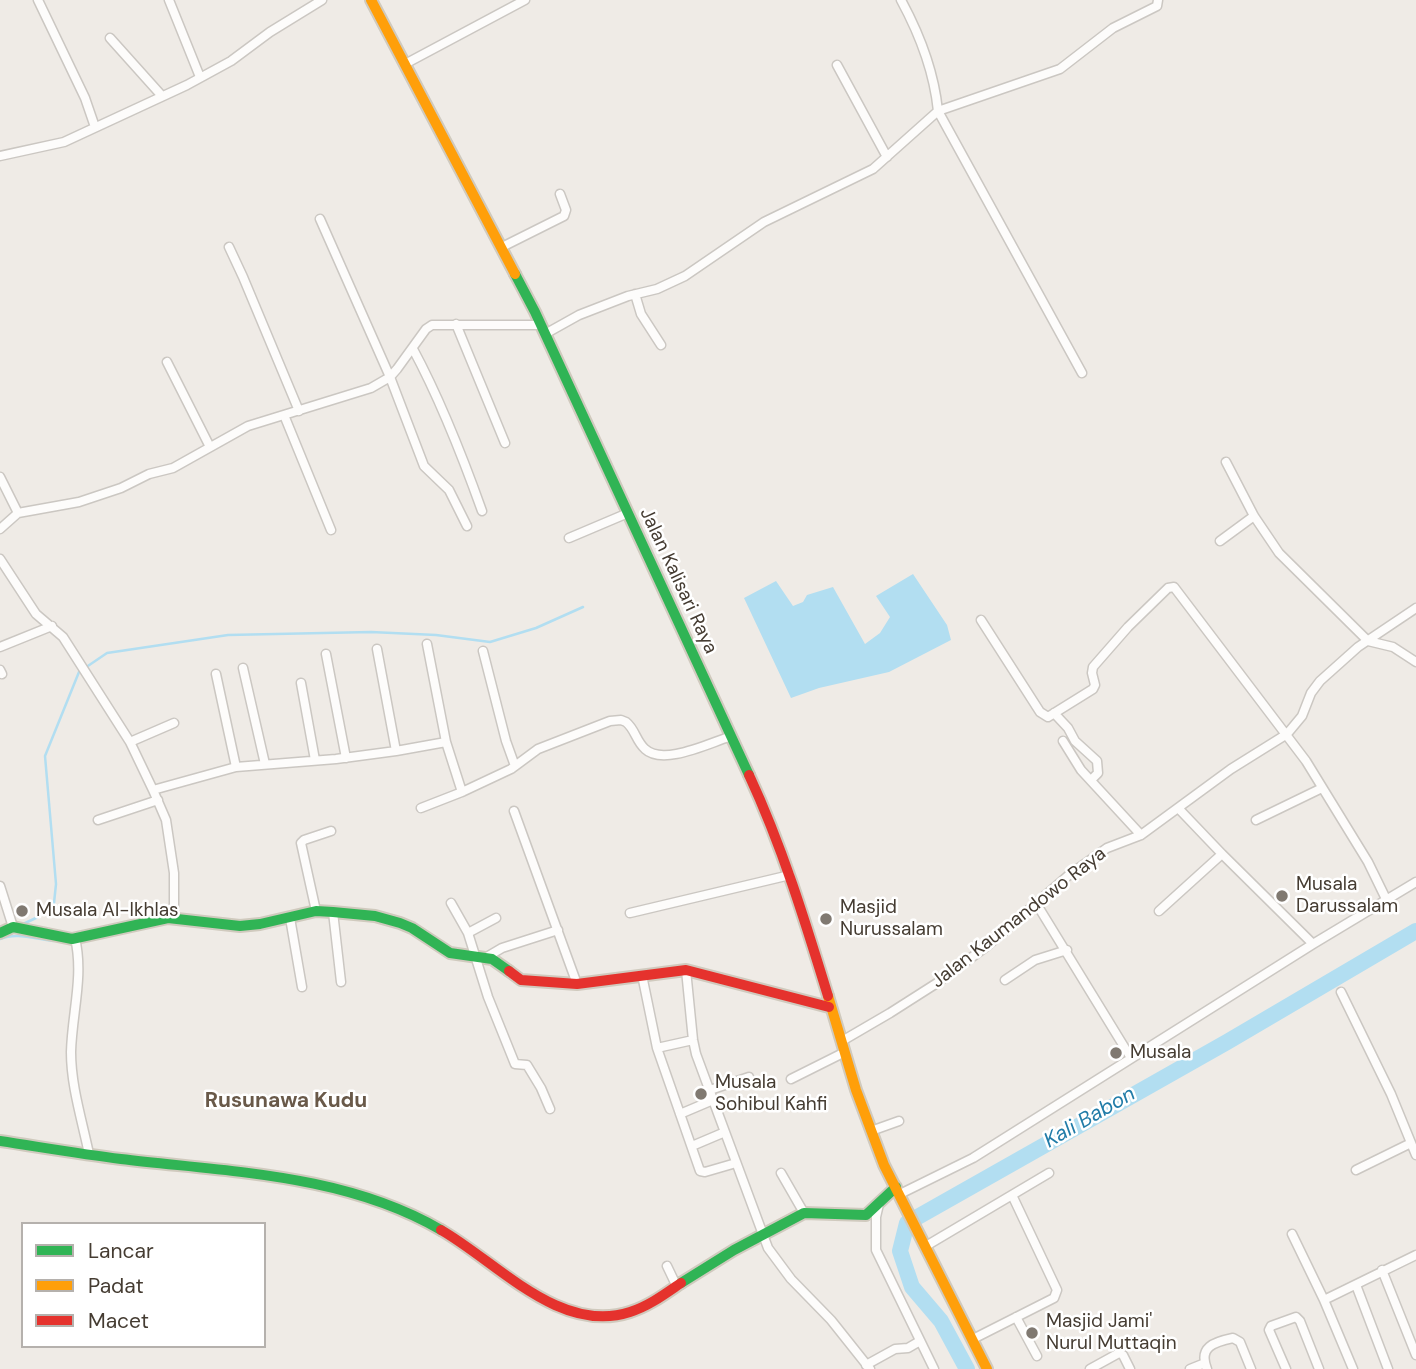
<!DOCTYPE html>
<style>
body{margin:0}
#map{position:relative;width:1416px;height:1369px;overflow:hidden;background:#efebe6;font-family:"DM Sans",sans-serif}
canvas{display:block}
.legend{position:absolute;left:21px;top:1222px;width:245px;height:126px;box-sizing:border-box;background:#fff;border:2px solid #b5b1ad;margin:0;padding:9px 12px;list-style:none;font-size:21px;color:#453c32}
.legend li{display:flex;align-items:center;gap:14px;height:35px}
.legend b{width:35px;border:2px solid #b5b1ad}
</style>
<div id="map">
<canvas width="1416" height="1369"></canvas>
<ul class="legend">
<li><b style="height:9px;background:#30b455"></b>Lancar</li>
<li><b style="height:9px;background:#ff9f0a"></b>Padat</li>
<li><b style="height:9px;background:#e5322d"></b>Macet</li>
</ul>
</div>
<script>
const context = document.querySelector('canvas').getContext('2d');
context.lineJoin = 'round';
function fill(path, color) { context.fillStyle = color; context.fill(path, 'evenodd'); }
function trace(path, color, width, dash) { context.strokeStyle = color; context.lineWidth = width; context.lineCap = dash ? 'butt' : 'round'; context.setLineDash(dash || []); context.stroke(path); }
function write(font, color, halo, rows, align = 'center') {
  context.font = font + ' "DM Sans",sans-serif'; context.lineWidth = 5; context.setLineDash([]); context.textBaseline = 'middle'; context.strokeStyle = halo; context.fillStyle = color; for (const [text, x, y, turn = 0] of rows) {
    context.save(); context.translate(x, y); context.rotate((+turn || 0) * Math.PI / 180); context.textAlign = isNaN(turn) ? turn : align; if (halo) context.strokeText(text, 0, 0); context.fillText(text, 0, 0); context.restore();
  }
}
fill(new Path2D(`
 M913,574L947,625L951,640L889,672L819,688L791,698L744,598L776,581L793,606L803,602L807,595L833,587L865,644L880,633L890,617L876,596Z`), '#b2def1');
trace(new Path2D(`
 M21,925L38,917L54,903L56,884L45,756L79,672L107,653L228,635L371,632L436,635L490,642L536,628L583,607
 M0,939C17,932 34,939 53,941`), '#b2def1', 2.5);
trace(new Path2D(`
 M967,1369L941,1321L912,1287L900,1251L907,1223L1227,1042L1416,931`), '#b2def1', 16);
const street = new Path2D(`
 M38,0L85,98L95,127
 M169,0L200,77
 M901,0C920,35 934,71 938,111L1082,373
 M110,38L162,96
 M405,64L525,0
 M837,65L887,157
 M0,156L64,142L187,85L231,61L270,32L322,0
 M320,219L390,377L424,466L449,490L467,526
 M229,247L243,277L299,411
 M502,247L564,216L566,210L560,194
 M635,294L641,314L661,345
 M456,324L505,443
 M545,334L579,315L628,296L657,289L685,276L764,222L873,169L938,111L1060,69L1113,28L1157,6L1158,0
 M413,349C441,401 462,455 482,511
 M167,362L210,447
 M284,415L331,530
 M1226,462L1254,516L1279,553L1368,641L1393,647L1416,662
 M0,477L18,513
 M0,529L18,513L79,502L121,488L149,474L173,468L248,426L371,388L390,377L397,369L426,329L432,325H540
 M569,538L628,513
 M1220,541L1254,516
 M0,559L36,614L63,637L130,742L153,790L166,820L174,873V919
 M981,620L1040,712L1048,717L1093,689L1095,685L1092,673L1093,667L1128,627L1168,588L1174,587L1306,761L1368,862L1387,901
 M427,644L446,742L462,792
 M0,647L52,626
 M377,649L396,751
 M483,651L506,741L515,766
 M326,654L346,758
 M243,668L265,764
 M0,670L2,674
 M216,674L236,767
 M301,683L315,760
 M1054,713L1068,728L1075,741L1097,761L1098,773L1091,780
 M1063,741L1081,770L1141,835
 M130,742L174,723
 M153,790L236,767L336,759L396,751L446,742
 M421,808L462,792L511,769L538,749L610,721L621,720L626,722C635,729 636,741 645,749C663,766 709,743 729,737
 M1179,809L1222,854L1313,944
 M514,811L577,984
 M98,820L158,800
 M1256,820L1322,788
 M0,886L13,927
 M451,903L468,933L488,997L515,1064L527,1065L541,1088L550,1109
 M1036,903L1131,1058
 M316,911L301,843L304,840L331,831
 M1159,911L1222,854
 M333,912L341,982
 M630,913L790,875
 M290,918L302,987
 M468,933L496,918
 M75,938C84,976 72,1013 71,1052C71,1086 82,1120 89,1154
 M485,958L502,948L558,930
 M686,970L693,1040L696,1054L768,1248L791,1279L831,1320L870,1369
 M642,975L657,1048L700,1171L705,1172L736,1163
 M1005,980L1035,960L1067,950
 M1341,992L1391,1094L1416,1155
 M842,1041L890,1013L937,983L987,946L1069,875L1107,848L1141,835L1231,769L1287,734L1302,716L1311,693L1320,681L1358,647L1416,608
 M657,1048L693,1040
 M791,1079L845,1052
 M710,1090L749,1077
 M680,1114L713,1100
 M871,1131L899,1121
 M692,1146L725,1132
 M1356,1170L1411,1143
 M781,1173L804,1213
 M900,1194L973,1158L1313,944L1416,882
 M879,1204L876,1217V1250L934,1369
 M1292,1234L1324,1300L1353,1369
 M926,1246L1049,1173
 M667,1266L677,1287
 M1382,1270L1416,1355
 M1356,1285L1388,1369
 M1324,1300L1416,1255
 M1016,1317L1037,1356
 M973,1339L1054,1298L1057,1290L1012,1195
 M866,1365L895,1349L908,1348L920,1341
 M1090,1369L1119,1353L1123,1355L1130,1369
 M1190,1369L1205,1363
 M1207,1369C1198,1347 1214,1342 1233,1338L1240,1342L1251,1369
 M1286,1369L1269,1330L1271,1326L1296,1317L1300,1321L1319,1369`);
const fast = new Path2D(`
 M515,274L535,312L749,775
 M0,933L13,927L72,939L168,918L240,926L260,924L316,911L333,912L375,916L400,923L412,928L450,953L492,959L509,971
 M0,1141C40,1147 81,1154 121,1159C229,1172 345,1174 441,1230
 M681,1283L734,1250L804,1213L866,1215L896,1187`);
const slow = new Path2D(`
 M371,0L515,274
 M828,996L856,1090L884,1165L987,1369`);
const jam = new Path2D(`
 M749,775C782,846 805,921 828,996
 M509,971L521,980L577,984L686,970L829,1007
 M441,1230C497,1262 560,1335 630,1312C649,1306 665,1294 681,1283`);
trace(street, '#cbc7c2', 11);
trace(fast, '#d0cabe', 14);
trace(slow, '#d0cabe', 14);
trace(jam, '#d0cabe', 14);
trace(street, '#fdfcfb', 8);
trace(fast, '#30b455', 10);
trace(slow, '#ff9f0a', 10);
trace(jam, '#e5322d', 10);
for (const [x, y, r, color] of [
 [1282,896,7,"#807971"],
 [22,911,7,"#807971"],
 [826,919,7,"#807971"],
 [1116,1053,7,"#807971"],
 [701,1094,7,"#807971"],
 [1032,1333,7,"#807971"]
]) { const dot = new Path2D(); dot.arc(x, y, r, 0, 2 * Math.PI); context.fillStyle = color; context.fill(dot); trace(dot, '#fff', 2.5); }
write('19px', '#453c32', '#fff', [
 ["Jalan Kalisari Raya",678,581,65],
 ["Jalan Kaumandowo Raya",1019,918,-38]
]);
write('19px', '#453c32', '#fff', [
 ["Musala",1296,885],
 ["Darussalam",1296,907],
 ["Masjid",840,908],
 ["Nurussalam",840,930],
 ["Musala Al-Ikhlas",36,911],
 ["Musala",1130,1053],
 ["Musala",715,1083],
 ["Sohibul Kahfi",715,1105],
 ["Masjid Jami'",1046,1322],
 ["Nurul Muttaqin",1046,1344]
], 'left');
write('bold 21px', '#695949', '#fff', [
 ["Rusunawa Kudu",286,1101]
]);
write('italic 21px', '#217ca8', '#fff', [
 ["Kali Babon",1090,1118,-30]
]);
</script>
